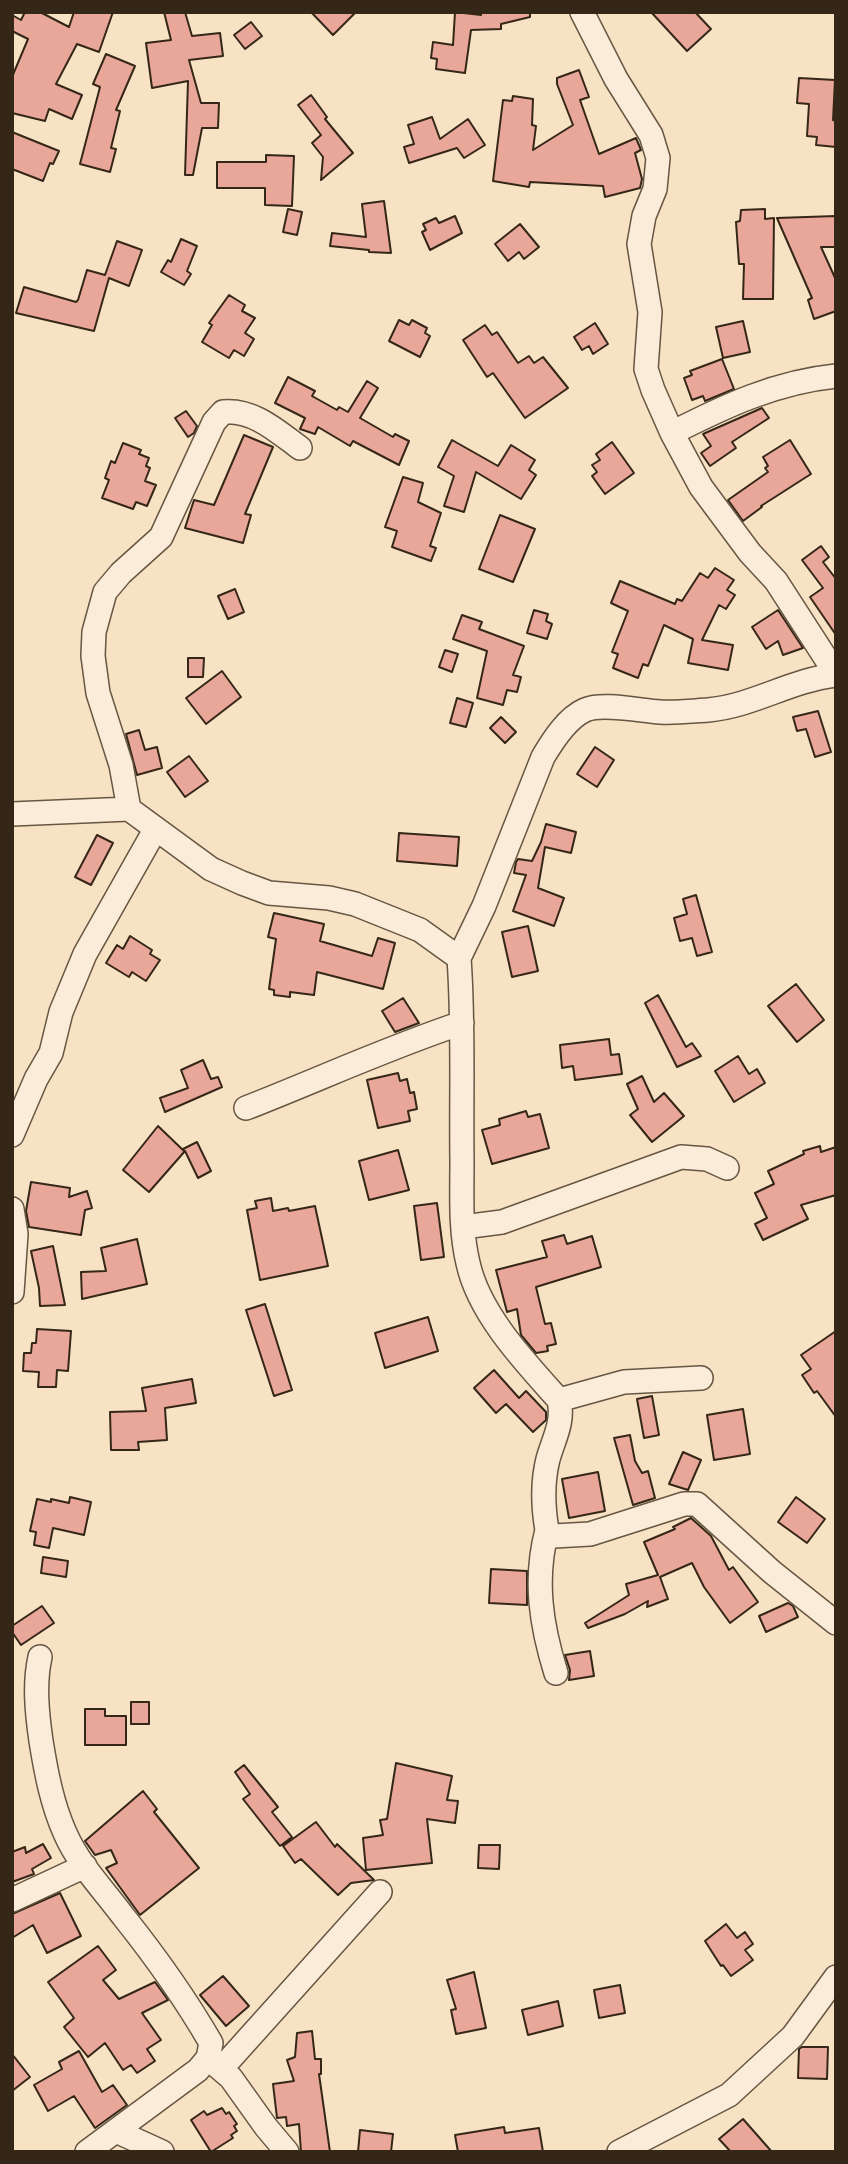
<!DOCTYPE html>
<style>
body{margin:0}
#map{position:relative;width:848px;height:2164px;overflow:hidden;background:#f8e2c4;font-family:"Sorts Mill Goudy",serif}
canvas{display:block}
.frame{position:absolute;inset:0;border:14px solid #352717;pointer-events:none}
</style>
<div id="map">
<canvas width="848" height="2164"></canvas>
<div class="frame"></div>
</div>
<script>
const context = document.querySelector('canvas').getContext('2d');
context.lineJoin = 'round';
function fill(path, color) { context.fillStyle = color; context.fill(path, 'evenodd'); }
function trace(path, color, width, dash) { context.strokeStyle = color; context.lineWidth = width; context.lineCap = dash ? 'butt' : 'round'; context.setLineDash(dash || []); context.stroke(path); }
const building = new Path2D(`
 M25,12H40L69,27L74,12H113L99,52L77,44L56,84L82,95L72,119L49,109L45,121L12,113V77L28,39L12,31V15L21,20Z
 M164,12H185L192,36L220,33L223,56L189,60L201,103H219L218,128H202L193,175H185L188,81L152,88L146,43L171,40Z
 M311,12H356L333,35Z
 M455,12L481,15V12H530V17L501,24V29L471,30L465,73L436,69L437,59L431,58L433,42L453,45Z
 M651,12H695L711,29L687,51Z
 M251,22L262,36L245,49L234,35Z
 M106,54L135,66L116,110L120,111L111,148L116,149L110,172L80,164L100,87L93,84Z
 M579,70L589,97L580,100L599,154L636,138L641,150L635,153L642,179L640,188L605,197L603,186L530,182L529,187L493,181L503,100L512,101L513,96L533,99L532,125L536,126L533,150L573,125L557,84V78Z
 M799,78L835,80L833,120L836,121V147L816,145L817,137L807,136L809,104L797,103Z
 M311,95L327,117L325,119L353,153L321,180L323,157L312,143L321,135L298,105Z
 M432,117L440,139L468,119L485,145L464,158L457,148L409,163L404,147L414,144L408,125Z
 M12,132L59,151L53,164L50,163L43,181L12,169Z
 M266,155L294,156L292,206L265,205V188H217V162H266Z
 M384,201L391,253L369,252V250L330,246L332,233L366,237L362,204Z
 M288,209L302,212L297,235L283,232Z
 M765,209V219L774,218L773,299H743L744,264H739L736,222L740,221L741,210Z
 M455,216L462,233L430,250L422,232L426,230L423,224L436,218L439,223Z
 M836,216V247H821L836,280V311L814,319L808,300L812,298L777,218Z
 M520,224L539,247L524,259L519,252L508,261L495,244Z
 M181,239L197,246L187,271L191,274L184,285L161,272L168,260L171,262Z
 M117,241L142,250L129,286L109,278L94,331L16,313L24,287L76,302L78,300L87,270L105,275Z
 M229,295L245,305L242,311L255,318L245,333L254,339L244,356L234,350L229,358L202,342L212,325L209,323Z
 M399,320L409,325L412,320L427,328L425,333L430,336L420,357L389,341Z
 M743,321L750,352L723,358L716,327Z
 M595,323L608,344L593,354L589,346L582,350L574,337Z
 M485,325L492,335L497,332L518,363L529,356L534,363L543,357L568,388L525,418L493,373L487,377L463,340Z
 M722,359L734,389L705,401L703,396L692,400L684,378L692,375L690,371Z
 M288,377L315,391L312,396L337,410L339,407L348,412L367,381L378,388L360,418L393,437L395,434L409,441L399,465L353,441L350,446L318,427L315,434L300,429L305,418L275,403Z
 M762,408L769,418L732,442L736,448L710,466L701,453L711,446L703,434Z
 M186,411L197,426L194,433L188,437L175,418Z
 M244,435L273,447L245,514L251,515L243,543L185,528L194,500L214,505Z
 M452,440L498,466L511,445L535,460L529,470L536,475L521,499L476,472L464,512L444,506L454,476L438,467Z
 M790,440L811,474L761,506L762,507L743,521L728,500L768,472L765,468L768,466L763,457Z
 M612,442L634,473L605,494L592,476L597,472L592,465L600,460L596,454Z
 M123,443L141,450L139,454L149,458L146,466L150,468L145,481L156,485L147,506L136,502L133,509L102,498L109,480L105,478L111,461L115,463Z
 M403,477L423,483L418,502L441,513L430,546L436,548L431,561L392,547L397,531L385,527Z
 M500,515L535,529L513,582L479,569Z
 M821,546L829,557L823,562L836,579V635L810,597L823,588L802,560Z
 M715,568L734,580L727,590L735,595L726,609L719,605L702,640L733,645L728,670L688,663L693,639L664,625L648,666L643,664L638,678L613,668L618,654L612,652L628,611L611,603L620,581L675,604L677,599L682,601L700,573L708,578Z
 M235,589L244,612L228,619L218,596Z
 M534,610L548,614L546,621L552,624L547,639L527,633Z
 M778,610L803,648L783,655L778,641L766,649L752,627Z
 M462,615L482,622L479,629L524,646L513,675L521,677L517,692L507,690L503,705L477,698L487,651L453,639Z
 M445,650L458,654L452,672L439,667Z
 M188,658H204L203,677H188Z
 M222,671L241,697L206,724L186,698Z
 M457,698L473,703L466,727L450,723Z
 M818,711L831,752L815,757L806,729L797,731L793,717Z
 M501,717L516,732L505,743L490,728Z
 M139,730L145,750L157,747L162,768L137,775L126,734Z
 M595,747L614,760L597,787L577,774Z
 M189,756L208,781L185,797L167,772Z
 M546,824L576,832L571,853L545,847L538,888L564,898L554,926L513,911L526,875L514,873L516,862L518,859L532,861L541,842Z
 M399,833L459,837L457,866L397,861Z
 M97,835L113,843L91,885L75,877Z
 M696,895L712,952L697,956L692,938L680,941L674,918L687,914L683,899Z
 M274,913L324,924L320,941L372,956L378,938L395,943L383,989L317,972L314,995L290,992V997L274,995V990L269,989L276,939L268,937Z
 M528,926L538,971L512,977L502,932Z
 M130,936L152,950L150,954L160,960L146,981L132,972L129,977L106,963L117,945L123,949Z
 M796,984L824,1020L797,1042L768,1006Z
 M658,995L686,1047L692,1043L701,1056L677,1067L645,1003Z
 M403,998L419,1023L395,1032L382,1011Z
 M609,1039L611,1055L619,1054L622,1074L575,1080L573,1066L562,1068L560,1045Z
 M738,1056L749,1074L757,1069L765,1083L734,1102L715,1071Z
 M203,1060L211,1079L218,1077L222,1087L165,1112L160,1098L188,1088L181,1070Z
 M398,1073L400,1081L407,1079L410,1093L414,1092L417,1109L408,1111L410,1121L378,1128L367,1080Z
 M642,1076L654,1102L664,1093L684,1116L652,1142L630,1115L638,1109L627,1084Z
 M526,1111L528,1117L540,1114L549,1148L492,1164L482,1130L500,1125L499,1119Z
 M158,1126L184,1151L183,1149L197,1142L211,1171L198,1178L185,1151L149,1192L123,1170Z
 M820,1146L821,1152L836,1147V1195L801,1205L808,1219L763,1240L755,1224L767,1218L755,1193L774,1184L768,1171L804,1154L803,1151Z
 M398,1150L409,1190L369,1200L359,1161Z
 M31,1182L70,1188L69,1197L87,1191L92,1208L85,1210L81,1235L29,1227L26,1211Z
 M271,1198L273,1211L288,1208L289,1211L315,1206L328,1266L260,1280L247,1210L257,1208L255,1201Z
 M437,1203L444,1257L421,1260L414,1206Z
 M564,1235L567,1244L592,1236L601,1267L536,1287L545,1324L551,1323L556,1344L547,1346L548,1351L536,1353L521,1335L517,1309L507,1312L496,1270L547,1257L542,1241Z
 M137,1239L147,1284L82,1299L81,1272L106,1271L101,1248Z
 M53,1246L65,1305L40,1306L39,1288L31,1251Z
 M265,1304L292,1390L274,1396L246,1310Z
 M428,1317L438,1351L385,1368L375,1333Z
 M37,1329L71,1331L68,1371L57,1370L56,1387H38L39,1372L23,1371L24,1353H31L32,1343H36Z
 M836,1331V1417L817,1391L814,1393L802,1375L811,1369L801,1355Z
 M494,1370L519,1398L526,1391L546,1412V1420L533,1432L506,1404L496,1413L474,1388Z
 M192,1379L196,1403L165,1408L167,1440L138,1442L139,1450H111L110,1412L146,1411L142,1388Z
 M652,1396L659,1435L644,1438L637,1399Z
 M743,1409L750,1454L714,1460L707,1415Z
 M630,1435L635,1461L642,1473L648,1471L655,1498L633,1505L614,1438Z
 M683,1452L701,1460L688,1490L669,1484Z
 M598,1472L605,1511L569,1518L562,1479Z
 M70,1497L91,1502L84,1535L53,1528L49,1548L34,1545L36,1532L30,1531L37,1499L51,1502V1499L69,1503Z
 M796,1497L825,1519L807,1543L778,1522Z
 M691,1518L711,1536L729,1570L733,1567L758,1602L730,1623L704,1587L692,1563L660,1577L668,1599L647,1607L648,1601L625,1614L588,1628L585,1623L629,1595L626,1584L658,1575L644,1542L675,1529L673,1527Z
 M43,1557L68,1561L66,1577L41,1573Z
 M491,1569L527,1571V1605L489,1603Z
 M788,1603L793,1606L798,1617L766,1632L759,1616Z
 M42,1606L54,1623L21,1645L12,1632V1626Z
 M590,1651L594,1676L569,1680L570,1670L565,1655Z
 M131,1702H149V1724H131Z
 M85,1709H105V1716H126V1745H85Z
 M396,1763L452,1776L447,1800L458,1801L455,1823L427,1819L432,1863L366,1870L363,1838L383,1835L380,1820L387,1819Z
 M244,1765L278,1807L272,1812L292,1837L280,1846L243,1799L250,1794L235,1772Z
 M143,1791L157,1809L154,1812L199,1868L140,1915L106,1868L117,1863L111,1850L95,1855L85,1841Z
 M316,1822L335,1847L337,1844L374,1880L351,1883L338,1895L301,1859L295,1863L283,1846Z
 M43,1844L51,1858L32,1869L34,1874L12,1882V1852L25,1847L26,1853Z
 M479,1845H500L499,1869L478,1868Z
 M60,1893L81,1936L47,1953L33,1925L12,1938V1914Z
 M726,1924L737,1938L745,1932L753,1944L745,1950L753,1960L731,1976L723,1965L721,1966L705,1941Z
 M98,1946L116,1970L103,1980L119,1999L155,1982L168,2000L142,2013L161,2040L147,2049L155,2061L137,2073L131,2065L123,2070L105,2043L88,2057L64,2027L74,2018L48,1982Z
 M474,1972L486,2028L456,2034L451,2010L456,2009L447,1980Z
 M223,1976L249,2006L226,2026L200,1995Z
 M620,1985L625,2013L599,2018L594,1990Z
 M558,2001L563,2026L528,2035L522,2010Z
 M312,2031L315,2059H321V2074H319L330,2152H301L299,2124L287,2126L286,2117L277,2118L273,2084L294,2081L287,2060L295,2057L297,2033Z
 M802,2047H828L827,2079L798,2078L799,2049Z
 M79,2051L102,2092L113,2085L127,2105L95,2128L74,2096L48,2111L34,2085L62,2069L59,2062Z
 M12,2054L30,2077L12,2091Z
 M222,2108L226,2114L229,2112L237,2124L234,2126L237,2131L231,2135L233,2138L211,2152L191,2120L204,2111L207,2115Z
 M743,2119L772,2152H731L719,2139Z
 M504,2127L505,2133L539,2128L543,2152H458L455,2135Z
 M360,2130L393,2134L391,2152H358Z`);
fill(building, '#e8a798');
trace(building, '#352717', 2);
const minor = new Path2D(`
 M582,12L616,79L651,135L658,158L655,189L644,216L639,244L650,312L646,369L653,390L672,433L701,487L750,553L776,581L836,674
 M672,433C725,406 776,382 836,376
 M129,809L121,765L98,693L93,656L94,632L105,592L121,573L161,537L214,422L223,412C253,409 277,431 300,448
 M12,814L129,809L211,869L242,883L269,893L329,898L355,904L420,930L459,958C464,1026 461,1094 462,1161C462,1195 460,1230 468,1263C479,1314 525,1362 559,1400C564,1422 554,1438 548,1459C542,1483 543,1507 547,1530L554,1536L590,1534L684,1504H697L772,1572L836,1623
 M459,958L484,906L543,757C553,740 567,718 585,710C602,702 641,711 660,712C675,713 692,711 708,710C753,706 791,680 836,675
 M246,1108C318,1080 389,1047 462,1023
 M12,1135L36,1079L51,1053L61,1012L85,954L155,830
 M12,1209L16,1234L12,1292
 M463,1227L502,1222L681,1157L707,1159L727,1168
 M559,1400L624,1382L701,1378
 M547,1530C534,1580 541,1625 556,1673
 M40,1657C34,1684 37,1713 41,1741C46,1772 52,1804 65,1833C79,1865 103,1889 123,1916C155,1956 185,1998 211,2043L208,2058L198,2070L87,2152
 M12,1900L85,1866
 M210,2060L231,2078L266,2127L287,2152
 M221,2069L380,1892
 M116,2131L162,2152
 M619,2152L729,2095L793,2036L836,1977`);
trace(minor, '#665642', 26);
trace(minor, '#faecd9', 23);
</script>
